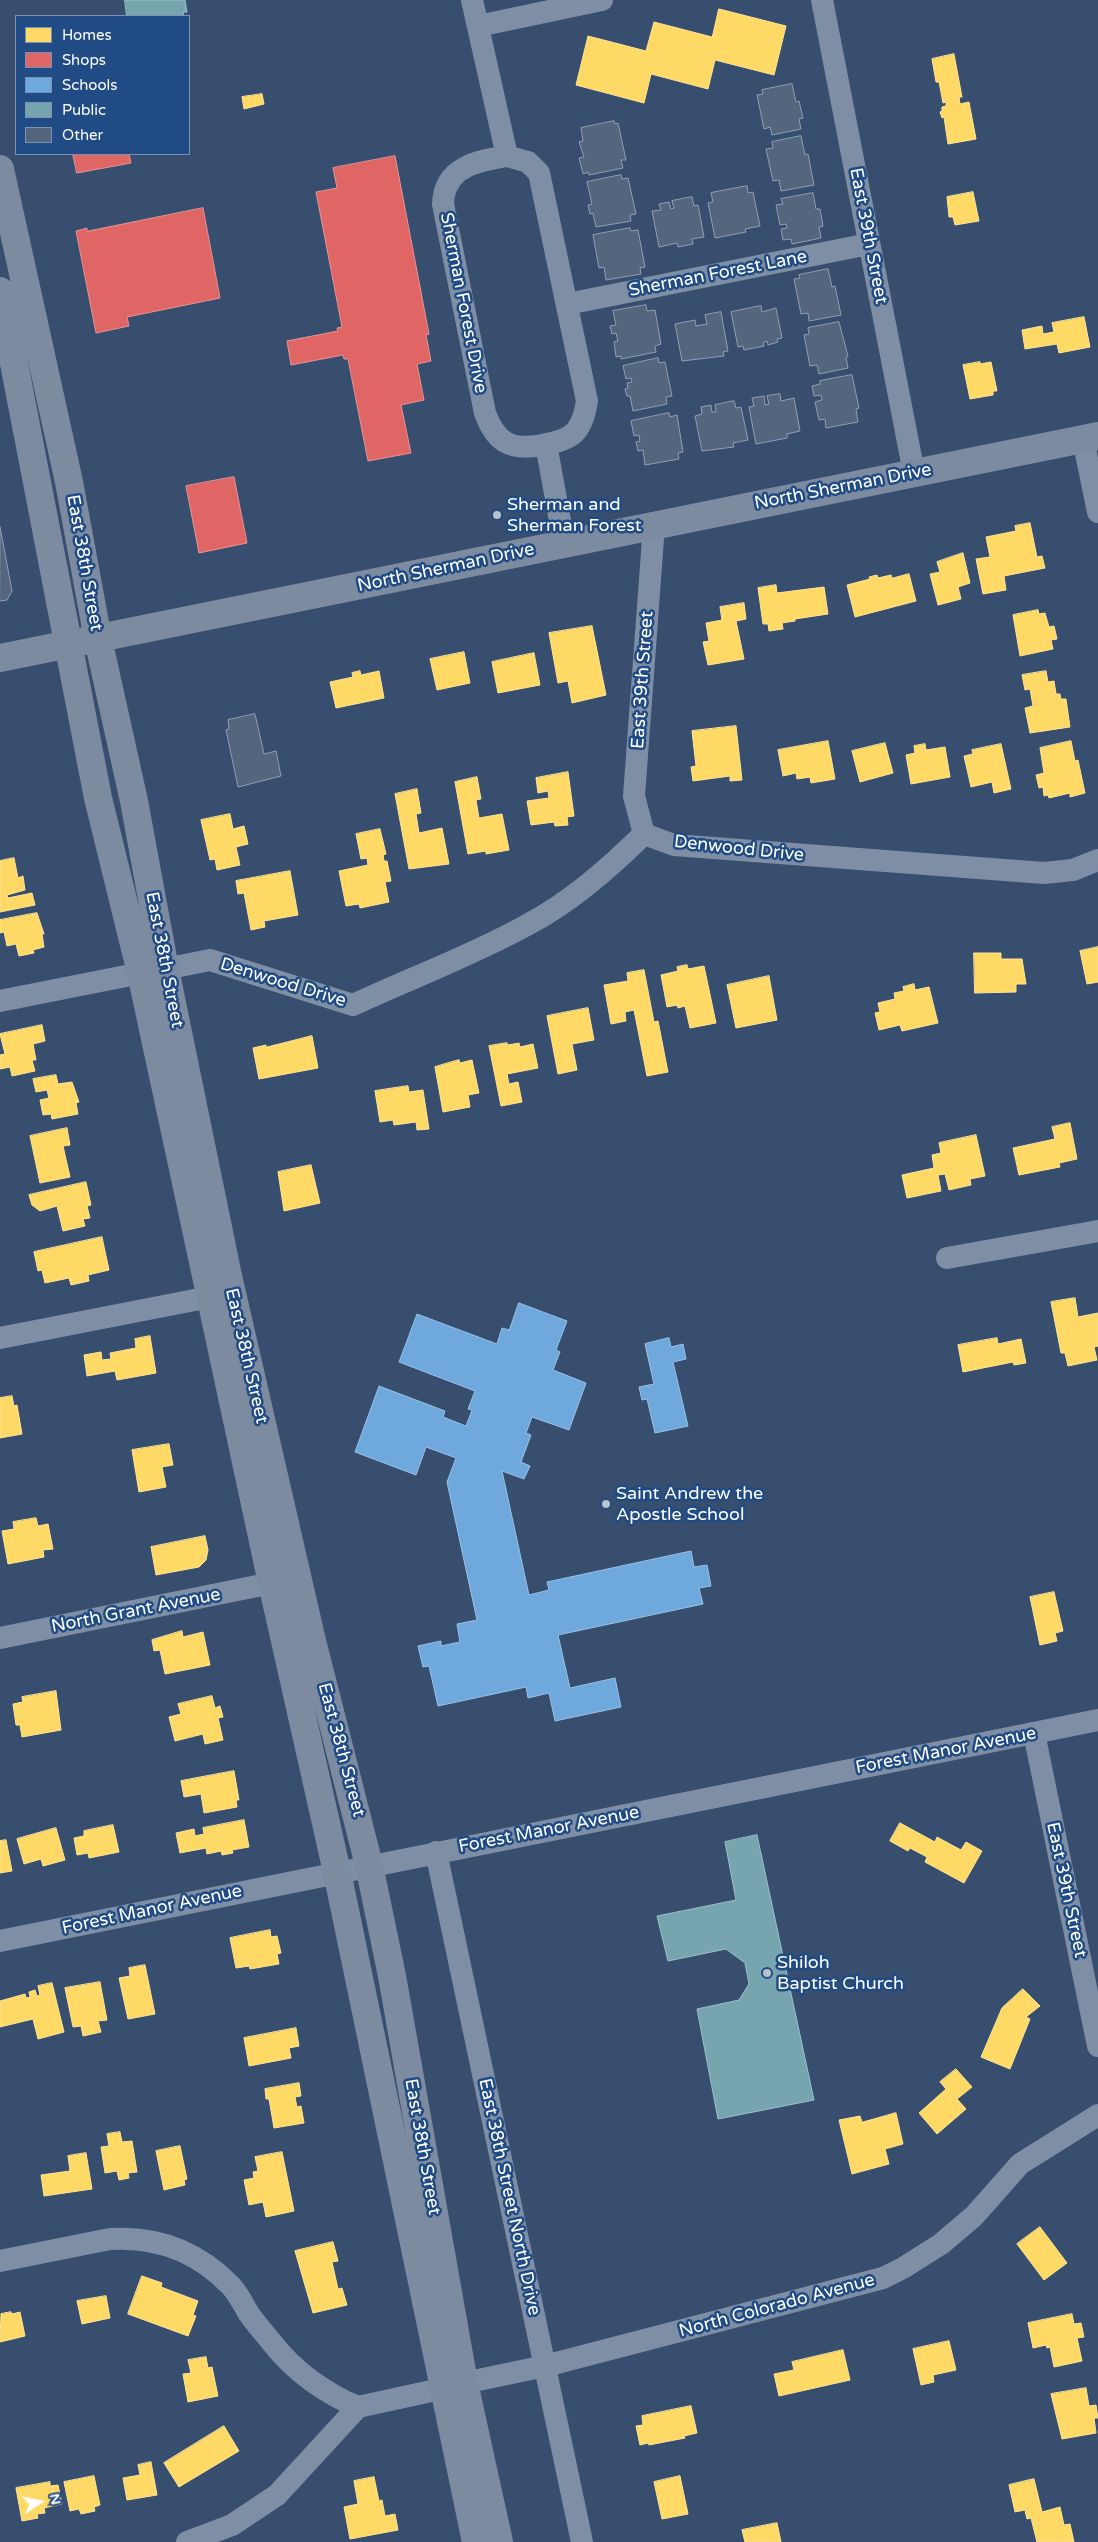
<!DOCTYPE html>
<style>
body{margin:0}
#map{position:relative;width:1098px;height:2542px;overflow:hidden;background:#374e6e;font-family:"Varela Round",sans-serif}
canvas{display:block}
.legend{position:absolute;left:15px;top:15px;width:175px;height:140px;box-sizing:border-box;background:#214b84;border:1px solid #7a93b5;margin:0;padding:6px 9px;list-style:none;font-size:15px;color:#fff}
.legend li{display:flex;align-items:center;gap:10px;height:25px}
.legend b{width:25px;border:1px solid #7a93b5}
.north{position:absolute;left:15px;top:2477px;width:50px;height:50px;-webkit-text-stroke:4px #214b84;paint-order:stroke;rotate:79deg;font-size:14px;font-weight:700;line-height:20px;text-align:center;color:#fff}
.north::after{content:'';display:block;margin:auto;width:18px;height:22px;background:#fff;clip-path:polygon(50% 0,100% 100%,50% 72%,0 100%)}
</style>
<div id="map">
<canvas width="1098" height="2542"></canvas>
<ul class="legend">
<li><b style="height:14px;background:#ffd966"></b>Homes</li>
<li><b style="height:14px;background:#e06666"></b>Shops</li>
<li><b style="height:14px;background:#6fa8dc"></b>Schools</li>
<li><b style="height:14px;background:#76a5af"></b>Public</li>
<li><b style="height:14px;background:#53667e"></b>Other</li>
</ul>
<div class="north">N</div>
</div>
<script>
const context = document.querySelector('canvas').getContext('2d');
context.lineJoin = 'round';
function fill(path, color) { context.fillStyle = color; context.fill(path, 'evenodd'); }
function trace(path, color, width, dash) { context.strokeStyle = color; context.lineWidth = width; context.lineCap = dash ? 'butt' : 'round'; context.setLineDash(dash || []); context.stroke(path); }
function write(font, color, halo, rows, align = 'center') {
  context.font = font + ' "Varela Round",sans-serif'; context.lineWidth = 5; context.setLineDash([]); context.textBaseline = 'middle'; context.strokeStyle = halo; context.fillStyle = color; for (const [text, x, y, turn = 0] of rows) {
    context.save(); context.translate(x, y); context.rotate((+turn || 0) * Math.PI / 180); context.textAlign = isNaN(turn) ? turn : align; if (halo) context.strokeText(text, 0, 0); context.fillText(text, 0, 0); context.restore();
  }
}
const homes = new Path2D(`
 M719,9L786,26L774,75L715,60L708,89L651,74L644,103L576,85L588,36L646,51L654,22L712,37Z
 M954,54L962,97H959L960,104L969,102L976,139L948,144L944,117L942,118L940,112L942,111V107L946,106V102L943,103L939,82H936L932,59Z
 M262,94L264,104L244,109L242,97Z
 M973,192L979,221L955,225L953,217H949L947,197Z
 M1084,317L1090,347L1059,353L1057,344L1025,349L1022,330L1042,326L1043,334L1054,332L1052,323Z
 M980,362V364L991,362L997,391H993V395L970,399L963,365Z
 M1030,523L1037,557L1042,556L1045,568L1004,576L1006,590L983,594L976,559L990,557L986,537L1016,531L1015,526Z
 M963,553L970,583L958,587L961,599L938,605L930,574L940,572L937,562Z
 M909,574L916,601L855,617L847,585L870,579L869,577L877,575L878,578L891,575L892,578Z
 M776,585L777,593L824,587L828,614L795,619V621L782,623L783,629L769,631L768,624H763L758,588Z
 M744,603L746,619L736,621L744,659L708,665L703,642L709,641L706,623L722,620L720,607Z
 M1038,610L1039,614L1045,613L1049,627L1054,626L1057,639L1051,640L1053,649L1020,656L1013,615Z
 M592,626L606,695L572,703L568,681L558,683L549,633Z
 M464,652L470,683L437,690L430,659Z
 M534,653L540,685L498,693L492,662Z
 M360,671L361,675L379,671L384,698L336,708L330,682L353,677L352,673Z
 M1046,671L1048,682L1054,681L1056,694H1060L1061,699H1066L1070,727L1030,733L1025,708L1033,706L1030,689L1025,690L1022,675Z
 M736,726L742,780L730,781V776L693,781L691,767L696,766L692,731Z
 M828,741L835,779L811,783L810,777L797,779L796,773L783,776L778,750Z
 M1071,741L1075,761L1078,760L1085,793L1070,797V793L1049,798L1048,795L1044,796L1043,787L1039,788L1036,775L1044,773L1040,748Z
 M885,743L893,773L860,782L852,751Z
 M925,744L926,750L945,747L950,777L911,784L906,755L915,753L914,746Z
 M1001,744L1011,789L994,793L992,782L971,787L964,756L973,754L972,750Z
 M568,772L574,816L567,817L568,825L555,826L554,822L531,825L527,801L549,798L548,791L538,793L536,778Z
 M477,777L481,799L476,800L479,818L502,814L509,850L486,854V851L468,854L455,782Z
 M417,789L421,813L416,814L419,833L442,828L449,864L409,869L395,794Z
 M230,814L233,829L244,826L248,844L236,847L240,865L217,870L215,859L210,860L201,820Z
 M380,829L386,854L383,855L384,861H387L391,881L385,882L389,902L360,908L359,904L346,906L339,871L368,865L367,858L361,859L356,834Z
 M14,858L18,878L23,876L25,890L7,895L8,898L32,893L35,905L0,912V861Z
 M290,871L298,915L264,921L265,927L251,930L244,893L238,894L236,881Z
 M37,913L44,934H42L44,947L33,950L34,953L19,956L16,944L7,946L4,932L0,933V920Z
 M1098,947V982L1087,984L1080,951Z
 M974,953H1001V959H1022L1026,984H1016V992L975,993Z
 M687,965L688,969L704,966L716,1023L690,1028L685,1006L678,1008L677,1005L667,1007L661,975L678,971L677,967Z
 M644,970L654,1022L658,1021L668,1072L647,1076L634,1010L625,1012L626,1021L611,1024L604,985L628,981L627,973Z
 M769,976L777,1020L736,1028L727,985Z
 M914,984L915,990L929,987L938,1023L902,1031L900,1025L879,1030L875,1013L880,1012L878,1003L895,999L894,993L904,991L903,987Z
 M588,1008L594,1040L572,1044L577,1070L558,1074L547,1016Z
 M42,1025L45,1041L33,1044L36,1060H32L35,1071L12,1076L10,1067L0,1069V1055L5,1054L0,1034Z
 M312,1036L318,1068L259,1079L253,1048L266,1045V1047Z
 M507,1043L508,1045L519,1043L520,1047L533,1044L538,1068L507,1074L509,1084L518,1082L522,1102L501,1106L489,1046Z
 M459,1060L460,1063L472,1060L479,1093L468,1095L470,1107L443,1112L435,1067Z
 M56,1075L58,1084L72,1082L79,1102L76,1103L78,1114L52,1119L51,1114L43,1115L40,1100L49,1098L47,1090L36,1092L33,1079Z
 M408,1086L409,1092L423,1090L429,1129L417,1130L416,1122L394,1125L393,1120L380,1122L375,1091Z
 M1070,1123L1077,1159L1059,1163L1060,1167L1019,1175L1013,1148L1055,1139L1052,1127Z
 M67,1128L70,1145L63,1146L70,1177L40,1183L30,1136Z
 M976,1135L985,1176L970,1179L971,1185L949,1190L945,1174L938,1175L941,1191L907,1198L902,1175L934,1168L932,1155L941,1153L939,1143Z
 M311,1165L320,1203L284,1211L278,1172Z
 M86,1182L91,1205L87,1206L90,1218L83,1219L85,1226L63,1231L57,1206L40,1211L32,1205L29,1195Z
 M102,1237L109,1270L88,1275L89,1281L71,1285L69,1278L45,1283L42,1270L38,1271L34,1252Z
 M1075,1298L1078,1317L1098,1313V1346L1094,1347L1097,1360L1068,1366L1065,1353H1061L1051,1302Z
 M150,1336L156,1373L117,1380L115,1371L87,1376L84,1355L101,1352L102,1360L111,1359L110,1353L136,1348L135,1339Z
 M997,1338L998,1344L1021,1339L1026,1363L1014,1365L1013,1362L963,1372L958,1345Z
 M12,1396L14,1406L17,1405L22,1434L0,1438V1398Z
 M169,1444L173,1465L162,1467L166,1487L139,1492L132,1450Z
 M36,1518L38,1526L48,1524L53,1549L43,1550L44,1557L8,1564L2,1531L14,1529L13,1522Z
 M205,1536L208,1550L206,1560L199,1567L156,1575L151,1547Z
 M1054,1592L1063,1631L1055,1633L1057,1641L1040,1645L1030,1597Z
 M182,1631L183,1637L203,1632L210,1665L165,1674L160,1650L154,1651L152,1640Z
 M56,1691L61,1730L22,1737L20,1725H16L13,1704L23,1702L22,1697Z
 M212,1696L215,1708L220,1706L223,1717L218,1718L223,1740L205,1744L203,1734L175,1741L169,1717L181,1714L178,1704Z
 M234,1771L239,1800H236L237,1807L204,1813L201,1794L184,1797L181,1781Z
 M244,1820L249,1847L232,1850L233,1853L222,1855L221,1851L207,1854L206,1848L180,1853L176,1833L194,1829L195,1836L204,1834L203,1828Z
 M900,1823L935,1842L937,1837L961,1850L966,1842L982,1851L964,1883L925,1862L927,1857L910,1848L908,1851L890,1841Z
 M113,1825L119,1852L89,1858L88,1853L77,1855L74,1838L84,1836V1831Z
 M56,1828L65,1860L43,1866L41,1859L24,1864L17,1839Z
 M6,1840L12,1871L0,1873V1841Z
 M270,1930L271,1937L277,1936L281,1953L277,1954L279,1964L250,1969L249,1966L236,1968L230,1938Z
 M145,1965L155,2014L128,2019L119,1978L130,1976L129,1968Z
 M100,1982L107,2020L98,2021L101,2032L83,2036L81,2026L73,2027L65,1988Z
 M52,1983L64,2032L38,2039L33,2019L0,2027V2001L25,1994L26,1998L30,1997L29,1992L35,1990L37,1996L40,1995L38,1986Z
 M1023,1989L1040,2006L1026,2017L1030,2019L1010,2069L981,2057L1002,2008Z
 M296,2028L299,2046L289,2048L291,2058L249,2066L244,2038Z
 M956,2069L972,2087L957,2099L966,2109L937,2134L919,2113L946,2089L940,2082Z
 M299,2083L301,2096L295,2097L297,2107L301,2106L304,2123L274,2128L269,2099H266L265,2089Z
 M896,2113L903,2144L885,2149L889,2164L852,2174L839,2120L860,2116L862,2122Z
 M120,2132L122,2142L132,2141L137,2172L128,2173L129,2178L119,2180L117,2171L105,2173L101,2147L109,2146L107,2134Z
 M180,2146L187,2179L184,2180L185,2185L164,2190L156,2151Z
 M282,2152L294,2211L266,2217L263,2202L249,2205L244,2180L254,2178L253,2172L258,2171L255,2157Z
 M86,2153L92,2189L44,2196L41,2175L70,2171L68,2156Z
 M1040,2227L1067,2263L1044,2280L1017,2244Z
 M333,2242L338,2261L332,2262L338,2289L342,2288L347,2305L313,2313L295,2251Z
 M142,2276L162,2283L161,2287L198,2301L193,2315L196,2316L188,2336L128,2314Z
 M106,2296L110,2318L82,2324L77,2301Z
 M11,2312L12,2314L20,2312L25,2336L0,2342L1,2314Z
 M1072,2314L1074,2324L1081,2323L1084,2337L1077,2338L1082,2361L1054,2367L1050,2347L1047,2348L1046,2345L1033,2348L1028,2323Z
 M949,2341L956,2370L933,2375L934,2382L921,2385L913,2349Z
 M843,2350L850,2380L779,2396L774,2374L794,2370L792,2362Z
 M206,2357L208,2368L212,2367L218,2396L188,2402L183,2374L191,2373L188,2360Z
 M1086,2388L1089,2406L1096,2405L1098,2418H1094L1096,2433L1062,2439L1051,2394Z
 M691,2406L697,2433L684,2436L685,2438L649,2445L648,2443L640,2445L636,2426L643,2425L642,2416Z
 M224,2426L239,2451L179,2487L164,2463Z
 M151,2462L157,2495L127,2500L123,2478L140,2475L138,2465Z
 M94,2476L100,2505L94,2507L95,2511L81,2514L79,2509L70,2511L64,2482Z
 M680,2476L688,2514L662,2519L654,2482Z
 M374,2477L379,2501L382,2500L385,2516L395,2514L398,2530L350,2539L344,2507L358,2504L354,2481Z
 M1034,2479L1042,2512L1060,2507L1064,2525L1070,2524L1074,2542H1037L1031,2518L1027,2519L1025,2510L1015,2512L1009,2485Z
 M50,2482V2486L58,2485L62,2504L44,2508L45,2513L37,2514L38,2518L22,2521L16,2488Z
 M777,2523L781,2542H745L742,2530Z`);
fill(homes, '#ffd966');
trace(homes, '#ffe494', 1);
const shops = new Path2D(`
 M73,154H129L131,163L77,173Z
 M395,156L429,334L426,335L431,361L417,364L424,400L401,405L411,453L368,461L348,359H344L343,355L291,365L287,341L338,331L337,328L342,327L316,192L337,188L333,168Z
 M203,208L220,298L127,317L129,326L96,333L76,231L87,228V231Z
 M234,477L247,543L199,553L186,486Z`);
fill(shops, '#e06666');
trace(shops, '#e99494', 1);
const schools = new Path2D(`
 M519,1303L567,1321L556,1350L560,1352L553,1370L586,1383L569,1430L532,1417L526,1433L531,1435L521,1462L530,1466L524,1479L502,1471L529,1595L549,1590L547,1582L691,1551L694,1567L707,1565L711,1586L699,1588L703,1604L558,1635L570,1688L615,1678L621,1707L555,1721L549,1693L528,1698L526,1687L438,1706L429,1666L423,1667L418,1646L441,1641V1646L460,1642L457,1624L477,1620L447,1482L456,1458L426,1447L416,1475L355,1452L379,1386L445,1411L443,1417L466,1426L472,1410L468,1409L475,1391L399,1362L417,1314L497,1344L502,1328L509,1330Z
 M669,1338L671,1347L683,1344L686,1359L673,1362L688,1426L655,1433L647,1399L642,1400L639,1387L654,1384L645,1344Z`);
fill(schools, '#6fa8dc');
trace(schools, '#9ac2e6', 1);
const public = new Path2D(`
 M125,0H185L187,12H183L184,16H127Z
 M757,1835L814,2100L718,2119L697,2009L739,2000L749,1984L745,1963L726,1949L668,1961L657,1916L736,1900L725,1842Z`);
fill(public, '#76a5af');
trace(public, '#9fc0c7', 1);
const building = new Path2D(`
 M792,84L796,102L799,101L803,118L799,119L801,129L772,135L770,127L764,129L757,95L763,94L762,90Z
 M614,121L615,124L618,123L626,160H621L623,168L589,175L588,172L583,174L579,158L584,157L579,142L583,141L581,128Z
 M801,136L805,155L808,154L814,185L781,191L779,180L773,181L766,149L773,148L772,142Z
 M621,175L622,179L628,178L636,214L630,215L631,221L596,227L593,213L590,214L588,205L592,204L587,182Z
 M747,186L748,193L753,192L760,226L745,229L746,232L715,238L708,203L713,202L711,193Z
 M813,193L816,209H820L823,226L819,227L821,238L792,244L791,239L783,240L781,229L787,228L786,224L780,225L776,205L783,204L781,199Z
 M692,197L694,206L698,205L704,237L692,239L693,244L678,247L677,243L659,247L652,211L661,210L659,204L669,202L671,209L674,208L672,201Z
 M630,228L631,231L638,230L645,267L640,268L641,274L606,280L604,267L599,268L593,235Z
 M828,269L832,287L835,286L841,315L809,321L808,313L801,314L794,279L800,278L799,275Z
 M646,305L647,311L655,310L661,344L655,346L656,352L621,359V356L616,357L614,342L618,341L616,333L612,334L610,326L616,325L613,311Z
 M761,306L762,312L776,308L782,338L777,339L778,342L768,345L767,341L763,343L764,346L744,350L743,346L738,347L731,312Z
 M721,312L728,351L723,352L724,356L682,361L675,324L695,320L696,326L707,324L705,315Z
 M839,322L848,356L846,357L848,368L819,374L817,365L810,366L804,335L809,334L808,328Z
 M658,358L659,363L665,362L672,396L666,397L667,404L633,411L630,396H627L625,389L628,388L627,383L632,382L631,378L626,379L623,366Z
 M852,375L859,408L856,409L858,422L826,428L825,419L819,420L815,402L822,400L821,395L814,396L812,386L820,384V381Z
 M780,394L781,401L794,398L800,431L787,434V438L756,444L749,407L754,406L752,398L764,396L765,405L769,404L767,396Z
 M734,401L736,408L741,407L748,440L733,443L734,447L702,451L695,416L702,414L701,407L711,405L712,412H716L715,405Z
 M669,413L670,417L677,415L683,452L678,453L679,459L645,465L643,450L638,451L636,442L640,441L639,435L634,436L631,421Z
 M0,527L12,591L7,600L0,601Z
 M255,714L264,754L276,751L281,776L238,787L226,730L229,729L228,720Z`);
fill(building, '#53667e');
trace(building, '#919fb2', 1);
trace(new Path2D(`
 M472,0L507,156
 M822,0L914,473
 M478,26L602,0
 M507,156L528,162L539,173L587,401C582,433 572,440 542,445C511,451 496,443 485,413L443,204C444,167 477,161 507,156Z
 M567,304L869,244
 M1083,439L1098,512
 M546,444L564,543
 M644,834L674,845L1044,873L1073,870L1098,860
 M644,834L634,796L654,525
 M165,969L210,960L353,1005C409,979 473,955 527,925C571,902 609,868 644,834
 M0,1001L141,973
 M947,1258L1098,1231
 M0,1338L210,1297
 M0,1638L272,1583
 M1034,1733L1098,2046
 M436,1852L582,2542
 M0,1941L1098,1720
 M0,2261L110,2239C158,2236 197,2251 230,2285C238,2293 243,2304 249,2314C256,2324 265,2334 273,2344C294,2371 326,2394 358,2407
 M464,2383L545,2366L883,2278L903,2268L941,2244L974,2216L1020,2164L1098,2115
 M187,2542L232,2525L277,2495L358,2407L445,2388`), '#7e8ea4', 22);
trace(new Path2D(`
 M0,169L69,482L98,639L134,801L165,969L228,1276L312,1641L369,1865L392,1976L464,2383L499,2542
 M0,291L98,798L141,973L272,1583L337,1872L476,2542
 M0,658L1098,436`), '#7d8ba1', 28);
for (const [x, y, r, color] of [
 [497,515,5,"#b9c1cc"],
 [606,1504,5,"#b9c1cc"],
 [767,1973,5,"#b9c1cc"]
]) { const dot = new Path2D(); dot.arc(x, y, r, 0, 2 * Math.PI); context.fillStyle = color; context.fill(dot); trace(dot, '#214b84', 2); }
write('18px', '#fff', '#214b84', [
 ["East 39th Street",868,236,79],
 ["Sherman Forest Lane",718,274,-11],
 ["Sherman Forest Drive",463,303,79],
 ["North Sherman Drive",843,487,-11],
 ["East 38th Street",84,563,80],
 ["North Sherman Drive",446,568,-12],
 ["East 39th Street",643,680,-86],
 ["Denwood Drive",739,849,6],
 ["East 38th Street",164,960,79],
 ["Denwood Drive",283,983,17],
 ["East 38th Street",246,1356,77],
 ["North Grant Avenue",136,1611,-11],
 ["East 38th Street",341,1750,75],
 ["Forest Manor Avenue",946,1751,-11],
 ["Forest Manor Avenue",549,1830,-11],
 ["East 39th Street",1066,1890,78],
 ["Forest Manor Avenue",152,1910,-12],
 ["East 38th Street",422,2147,80],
 ["East 38th Street North Drive",509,2197,78],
 ["North Colorado Avenue",777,2306,-15]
]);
write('18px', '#fff', '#214b84', [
 ["Sherman and",507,505],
 ["Sherman Forest",507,526],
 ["Saint Andrew the",616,1494],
 ["Apostle School",616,1515],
 ["Shiloh",777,1963],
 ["Baptist Church",777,1984]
], 'left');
</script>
